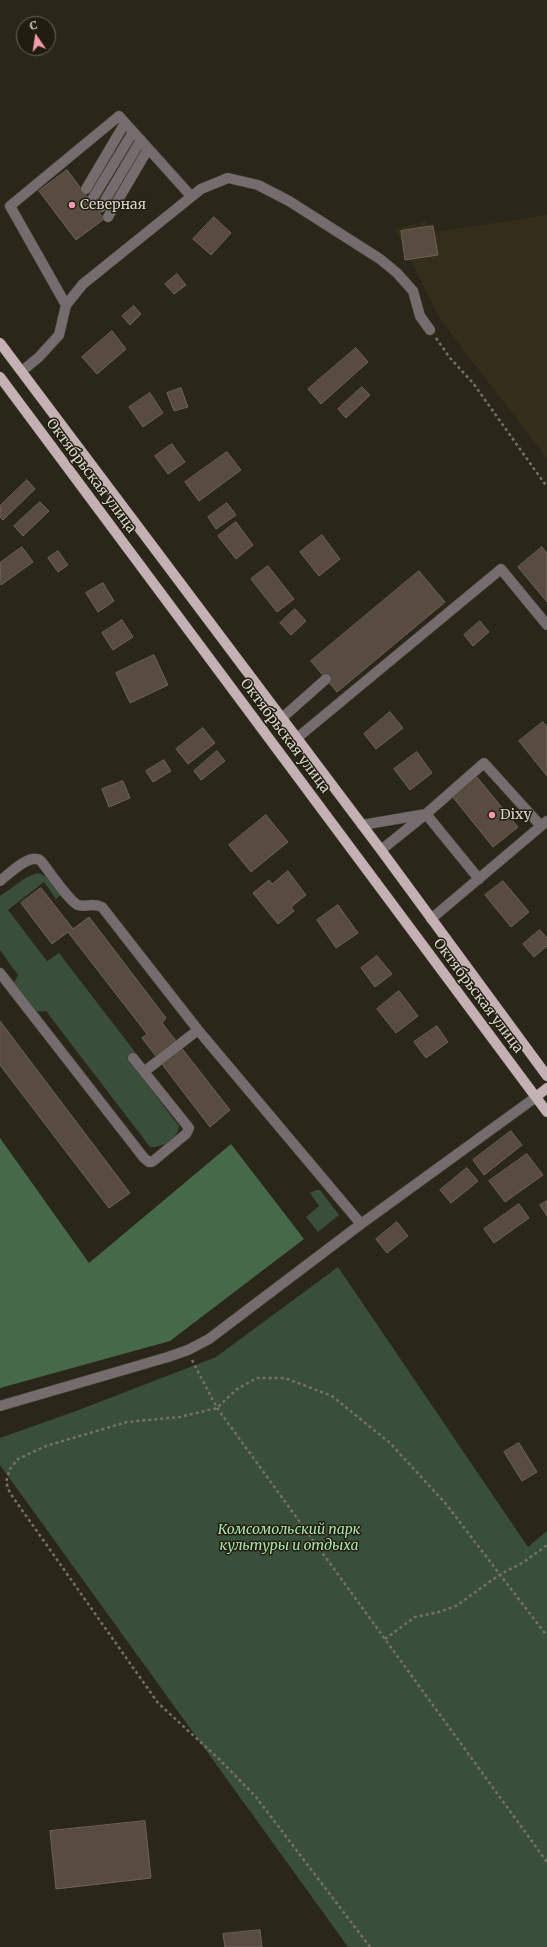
<!DOCTYPE html>
<meta charset="utf-8">
<style>
body{margin:0}
#map{position:relative;width:547px;height:1947px;overflow:hidden;background:#2a2619;font-family:Merriweather,serif}
canvas{display:block}
.north{position:absolute;left:16px;top:16px;width:40px;height:40px;box-sizing:border-box;background:#211d0f;border:1px solid #69665a;border-radius:50%;rotate:347deg;font-size:11px;font-weight:700;line-height:16px;text-align:center;color:#d6d4cb}
.north::after{content:'';display:block;margin:auto;width:14px;height:18px;background:#f29aaf;clip-path:polygon(50% 0,100% 100%,50% 72%,0 100%)}
</style>
<div id="map">
<canvas width="547" height="1947"></canvas>
<div class="north">С</div>
</div>
<script>
const context = document.querySelector('canvas').getContext('2d');
context.lineJoin = 'round';
function fill(path, color) { context.fillStyle = color; context.fill(path, 'evenodd'); }
function trace(path, color, width, dash) { context.strokeStyle = color; context.lineWidth = width; context.lineCap = dash ? 'butt' : 'round'; context.setLineDash(dash || []); context.stroke(path); }
function write(font, color, halo, rows, align = 'center') {
  context.font = font + ' Merriweather,serif'; context.lineWidth = 3; context.setLineDash([]); context.textBaseline = 'middle'; context.strokeStyle = halo; context.fillStyle = color; for (const [text, x, y, turn = 0] of rows) {
    context.save(); context.translate(x, y); context.rotate((+turn || 0) * Math.PI / 180); context.textAlign = isNaN(turn) ? turn : align; if (halo) context.strokeText(text, 0, 0); context.fillText(text, 0, 0); context.restore();
  }
}
fill(new Path2D(`
 M547,215V459L440,319L395,229L426,221L429,233Z`), '#332d19');
fill(new Path2D(`
 M38,873C49,876 54,886 61,895L56,899L44,882L8,910L47,961L59,953L135,1052L127,1058L179,1126C178,1139 162,1148 150,1147L46,1011L34,1012L13,985L18,975L0,950V896L27,877Z
 M316,1190H320L339,1215L318,1232L306,1217L319,1206L310,1193Z
 M338,1267L528,1547L547,1531V1947H348L0,1465V1438L76,1411L216,1357Z`), '#3a4e3c');
fill(new Path2D(`
 M0,1138L89,1263L231,1144L304,1239L170,1341L0,1388Z`), '#46694a');
const building = new Path2D(`
 M67,170L104,219L76,240L39,191Z
 M214,217L231,233L211,255L193,239Z
 M433,226L438,255L405,260L401,231Z
 M177,274L186,285L174,294L165,284Z
 M134,306L141,314L130,325L122,316Z
 M112,331L126,349L97,374L82,357Z
 M356,348L368,362L321,404L308,389Z
 M362,387L370,395L346,418L338,409Z
 M181,388L188,407L174,411L167,393Z
 M150,393L163,413L143,427L129,407Z
 M172,444L185,462L168,474L155,456Z
 M227,452L241,470L199,501L185,482Z
 M27,480L35,489L3,520L0,517V506Z
 M40,502L49,511L23,536L14,526Z
 M227,503L236,515L216,529L208,517Z
 M236,522L253,545L236,559L218,536Z
 M322,535L340,559L319,576L300,552Z
 M22,547L33,562L1,585L0,563Z
 M542,547L547,553V602L518,567Z
 M58,551L68,565L58,572L48,558Z
 M268,566L294,599L277,612L251,579Z
 M419,571L445,602L337,692L311,661Z
 M103,583L114,601L98,612L86,593Z
 M295,609L306,621L291,635L280,623Z
 M122,620L133,637L113,650L102,633Z
 M480,621L489,632L473,646L464,635Z
 M154,655L168,685L130,703L116,673Z
 M390,712L403,728L376,749L364,734Z
 M543,722L547,727V776L519,741Z
 M203,728L215,743L188,764L176,749Z
 M217,751L225,761L201,780L194,771Z
 M417,752L432,773L410,790L394,769Z
 M164,760L171,771L153,782L146,771Z
 M476,776L518,827L493,847L452,796Z
 M123,781L130,798L109,807L102,789Z
 M266,815L288,842L251,872L229,845Z
 M288,871L306,895L291,907L294,911L278,924L253,893L269,880L272,884Z
 M503,881L529,912L511,927L485,895Z
 M41,888L73,929L89,917L166,1018L162,1023L230,1110L210,1127L142,1038L147,1034L68,932L52,944L21,903Z
 M338,905L358,933L336,948L317,920Z
 M540,930L547,938V946L534,957L523,944Z
 M377,956L392,974L375,987L361,968Z
 M399,991L418,1016L396,1033L377,1009Z
 M0,1021L130,1193L109,1208L0,1065Z
 M437,1026L448,1042L426,1058L414,1042Z
 M511,1131L522,1145L484,1175L473,1160Z
 M527,1154L543,1175L505,1202L489,1181Z
 M467,1168L478,1181L451,1203L440,1190Z
 M547,1201V1216L540,1205Z
 M519,1204L529,1218L494,1243L484,1229Z
 M397,1222L408,1236L387,1253L376,1239Z
 M519,1443L537,1472L522,1481L504,1452Z
 M145,1821L151,1878L56,1889L50,1831Z
 M260,1930L262,1947H225L223,1934Z`);
fill(building, '#584c41');
trace(building, '#706257', 1);
const minor = new Path2D(`
 M86,189L125,123
 M93,198L133,132
 M101,207L141,140
 M108,217L148,149
 M66,305L10,206L119,116L191,196
 M22,371L39,357L59,335L66,305L83,284L201,189L228,178L258,185L289,201L380,259L397,273L413,291L420,316L430,330
 M282,718L326,679
 M297,738L501,569L547,625
 M362,825L426,814L484,763L541,826
 M381,850L426,814L479,879
 M0,881C9,874 30,852 41,861C48,870 70,902 78,905C86,908 90,902 102,907L198,1030L361,1224
 M431,919L547,821
 M0,973L144,1158L149,1162H152L186,1134L189,1128L133,1058
 M145,1071L198,1030
 M0,1406L168,1357L188,1350L209,1339L361,1224L536,1097`);
const major = new Path2D(`
 M0,343L381,850L547,1076
 M0,377L547,1112
 M536,1097L547,1088`);
trace(minor, '#464235', 11);
trace(major, '#464235', 11);
trace(new Path2D(`
 M436,338L450,358L473,383L547,487
 M192,1360L217,1408L547,1862
 M385,1639L415,1617L439,1612L456,1606L499,1575L524,1562L547,1545
 M370,1947L256,1797L220,1760L158,1703L10,1493L6,1482L10,1469L18,1459L46,1446L127,1422L180,1417L217,1408L237,1389L257,1378H285L332,1396L390,1443L446,1504L547,1636`), '#757166', 2.5, [3, 3]);
trace(minor, '#746c6d', 10);
trace(major, '#c3b1b3', 10);
for (const [x, y, r, color] of [
 [72,205,4,"#f29aaf"],
 [492,815,4,"#f29aaf"]
]) { const dot = new Path2D(); dot.arc(x, y, r, 0, 2 * Math.PI); context.fillStyle = color; context.fill(dot); trace(dot, '#211d0f', 1.5); }
write('14px', '#d6d4cb', '#211d0f', [
 ["Северная",80,205],
 ["Dixy",500,815]
], 'left');
write('14px', '#d6d4cb', '#211d0f', [
 ["Октябрьская улица",91,476,53],
 ["Октябрьская улица",285,736,53],
 ["Октябрьская улица",478,996,53]
]);
write('italic 14px', '#aae5b0', '#211d0f', [
 ["Комсомольский парк",289,1530],
 ["культуры и отдыха",289,1546]
]);
</script>
